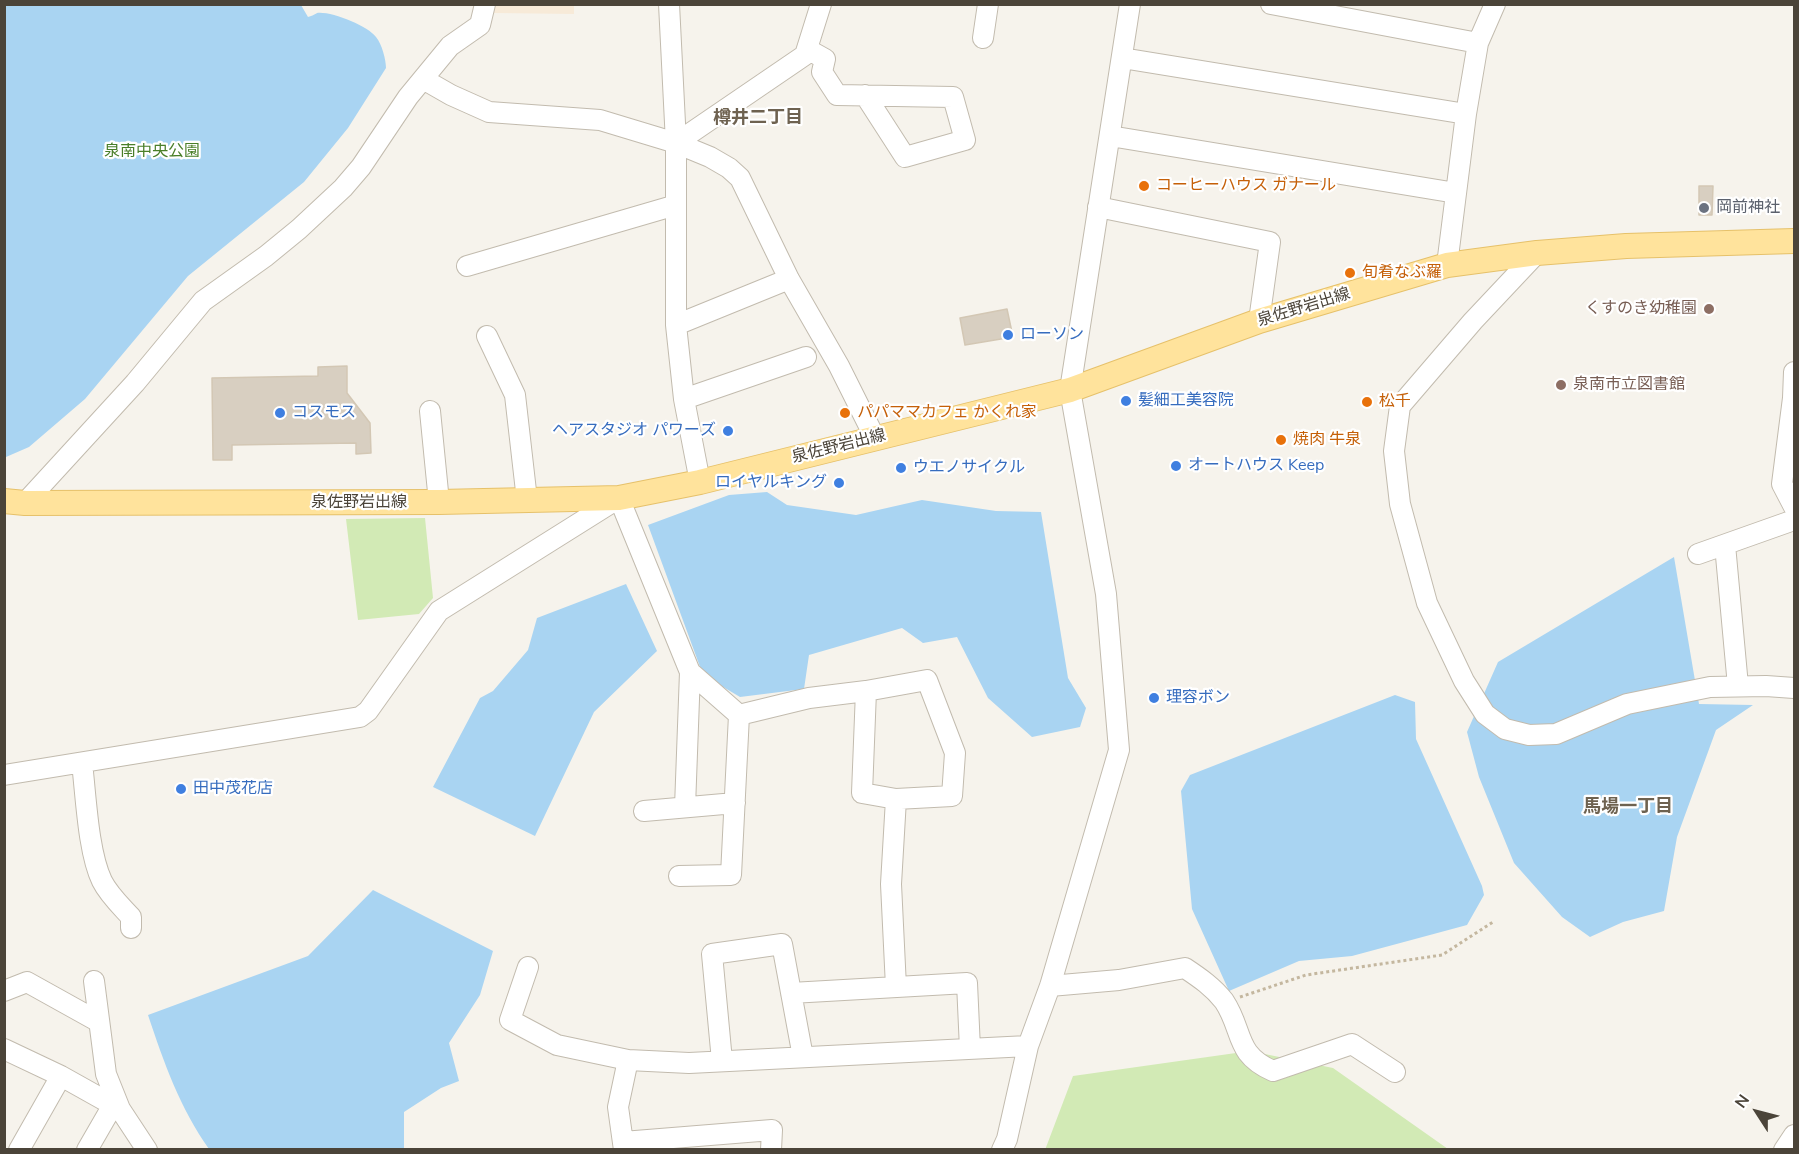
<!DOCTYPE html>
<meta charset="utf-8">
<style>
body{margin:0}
#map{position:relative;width:1799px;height:1154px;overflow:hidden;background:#f6f3ec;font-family:"Nunito Sans",sans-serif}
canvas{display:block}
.frame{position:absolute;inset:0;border:6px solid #4b4439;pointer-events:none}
.north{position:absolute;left:1727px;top:1082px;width:60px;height:60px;-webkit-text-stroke:4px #fff;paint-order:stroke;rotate:306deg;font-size:16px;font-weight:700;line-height:24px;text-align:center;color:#4b4439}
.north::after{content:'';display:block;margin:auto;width:21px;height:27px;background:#4b4439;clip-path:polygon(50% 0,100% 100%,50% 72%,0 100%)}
</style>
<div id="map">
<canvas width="1799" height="1154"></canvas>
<div class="frame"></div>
<div class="north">N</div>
</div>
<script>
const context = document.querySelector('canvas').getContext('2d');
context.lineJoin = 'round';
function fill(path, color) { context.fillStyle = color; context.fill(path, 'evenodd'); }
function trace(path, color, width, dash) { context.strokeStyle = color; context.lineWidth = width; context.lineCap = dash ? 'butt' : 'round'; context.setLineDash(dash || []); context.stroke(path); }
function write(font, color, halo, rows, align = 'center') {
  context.font = font + ' "Nunito Sans","Noto Sans JP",sans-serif'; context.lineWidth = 4.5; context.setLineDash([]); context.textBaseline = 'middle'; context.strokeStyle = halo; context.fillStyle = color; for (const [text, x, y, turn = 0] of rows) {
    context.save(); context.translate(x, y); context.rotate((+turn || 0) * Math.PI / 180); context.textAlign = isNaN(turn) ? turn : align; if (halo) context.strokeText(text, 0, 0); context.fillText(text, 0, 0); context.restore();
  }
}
fill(new Path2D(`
 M494,5H574V14L494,13Z`), '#f7ead8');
fill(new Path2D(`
 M425,518L433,598L419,614L358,620L346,519Z
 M1250,1051L1333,1068L1448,1149L1045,1150L1073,1076Z`), '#d2eab5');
fill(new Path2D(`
 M4,5H301L308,17C309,17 316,14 317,13C331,11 368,26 376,37C382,44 386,60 386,68L348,128L304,182L188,276L85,399L29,447L6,457L4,456Z
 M767,492L787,505L856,515L922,500L996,511L1041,512L1068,678L1086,708L1080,727L1032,737L988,698L957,637L923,643L902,628L809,655L804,689L740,697L703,675L648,525L729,495Z
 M1674,557L1699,704L1753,705L1716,730L1677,837L1664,911L1623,922L1590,937L1562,917L1514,863L1479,777L1467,732L1498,662Z
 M626,584L657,651L594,712L535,836L433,787L480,698L493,691L528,650L537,618Z
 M1395,695L1415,702L1416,739L1482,886L1484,895L1467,925L1352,956L1299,961L1229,991L1192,909L1181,791L1190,775Z
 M373,890L493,951L480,995L449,1043L459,1081L441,1088L404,1112V1149H209C180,1108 164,1063 148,1015L308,956Z`), '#a9d4f2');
const building = new Path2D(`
 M1699,186H1713L1712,215H1699Z
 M1007,309L1013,337L965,345L960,318Z
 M347,366V393L370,423L371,453L356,454V443L232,445V460H213L212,378L318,376V367Z`);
fill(building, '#d8cfc1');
trace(building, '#d3c7b4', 1.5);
const minor = new Path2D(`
 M669,4L676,143V325L684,399L700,482
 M1271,4L1478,43
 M983,38L988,4
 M807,49L825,59L822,72L837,95L953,97L965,140L905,157L865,95
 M1122,58L1466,114
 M423,79L451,95L489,112L600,120L676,143L710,157L729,168L740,178L789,279L839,366L875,438
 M1110,136L1456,193
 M676,143L805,55L821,4
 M1098,207L1270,242L1259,321
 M1537,253L1473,321L1400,406L1394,451L1400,504L1427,603L1464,681L1485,714L1505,729L1529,735L1556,734L1627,704L1710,687L1766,686L1794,688
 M1447,265L1466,114L1478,43L1495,4
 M467,266L676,205
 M676,325L789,279
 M487,336L515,395L527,500
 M1794,372L1793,398L1782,484L1794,507
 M684,399L806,357
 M430,411L439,502
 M25,503L135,383L203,301L266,256L299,229L343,188L361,167L408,97L450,46L480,25L485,4
 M1725,545L1738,686
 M1698,554L1794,520
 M82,763C86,796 88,852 102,881C109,895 121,906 131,917V928
 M4,775L360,717L368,711L439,611L619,498L690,672L739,715L809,698L866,691L927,680L955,753L952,796L896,799L862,793L866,691
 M685,807L690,672
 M644,811L735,803
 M679,876L731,875L739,715
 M528,967L510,1020L557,1045L628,1060L689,1063L1028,1046
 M94,981L106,1074L120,1109L147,1150
 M1050,986L1119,980L1185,968C1200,978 1213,987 1224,1001C1244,1031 1234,1054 1273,1071L1352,1044L1395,1072
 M896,987L891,884L896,799
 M4,991L27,982L99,1022
 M791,993L967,983L970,1049
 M4,1049L61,1076L120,1109
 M722,1061L712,954L782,944L803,1057
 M623,1142L772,1130L771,1150
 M19,1150L61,1076
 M87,1150L113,1105
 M624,1150L618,1107L628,1060
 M1002,1150L1007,1139L1028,1046L1050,986L1119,750L1106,594L1070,390L1130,4
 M1784,1150L1794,1135`);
const major = new Path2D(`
 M4,501L25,503L439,502L619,498L700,482L1070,390L1259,321L1447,265L1537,253L1626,246L1794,241`);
trace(minor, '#c2bbae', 22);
trace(major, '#e6c16a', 26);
trace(new Path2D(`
 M1240,997L1306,975L1442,955L1493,922`), '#c4b79f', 3, [3, 3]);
trace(minor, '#fff', 20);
trace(major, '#ffe39c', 24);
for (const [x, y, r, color] of [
 [1144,186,6,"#e8710a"],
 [1704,208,6,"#6b7280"],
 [1350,273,6,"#e8710a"],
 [1709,309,6,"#8d6e63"],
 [1008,335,6,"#3f7fe0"],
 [1561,385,6,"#8d6e63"],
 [1126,401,6,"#3f7fe0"],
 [1367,402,6,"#e8710a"],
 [280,413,6,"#3f7fe0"],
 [845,413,6,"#e8710a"],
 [728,431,6,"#3f7fe0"],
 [1281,440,6,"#e8710a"],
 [1176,466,6,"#3f7fe0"],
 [901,468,6,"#3f7fe0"],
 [839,483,6,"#3f7fe0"],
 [1154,698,6,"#3f7fe0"],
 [181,789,6,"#3f7fe0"]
]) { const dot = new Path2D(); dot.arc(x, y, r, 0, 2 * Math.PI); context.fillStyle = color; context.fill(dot); trace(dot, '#fff', 2); }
write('16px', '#4a7f2a', '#fff', [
 ["泉南中央公園",152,152]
]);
write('16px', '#c56008', '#fff', [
 ["コーヒーハウス ガナール",1156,186],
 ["旬肴なぶ羅",1362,273],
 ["松千",1379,402],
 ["パパママカフェ かくれ家",857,413],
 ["焼肉 牛泉",1293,440]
], 'left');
write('16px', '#5b616d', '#fff', [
 ["岡前神社",1716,208]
], 'left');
write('16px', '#4b4439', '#fff', [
 ["泉佐野岩出線",1304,308,-17],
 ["泉佐野岩出線",839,447,-14],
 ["泉佐野岩出線",359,503]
]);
write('16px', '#785e54', '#fff', [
 ["くすのき幼稚園",1697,309],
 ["泉南市立図書館",1573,385,"left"]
], 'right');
write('16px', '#366cbe', '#fff', [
 ["ローソン",1020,335],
 ["髪細工美容院",1138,401],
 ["コスモス",292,413],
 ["ヘアスタジオ パワーズ",716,431,"right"],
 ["オートハウス Keep",1188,466],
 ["ウエノサイクル",913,468],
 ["ロイヤルキング",827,483,"right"],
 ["理容ボン",1166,698],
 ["田中茂花店",193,789]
], 'left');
write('bold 18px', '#6e6250', '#fff', [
 ["樽井二丁目",758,119],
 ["馬場一丁目",1628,808]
]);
</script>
